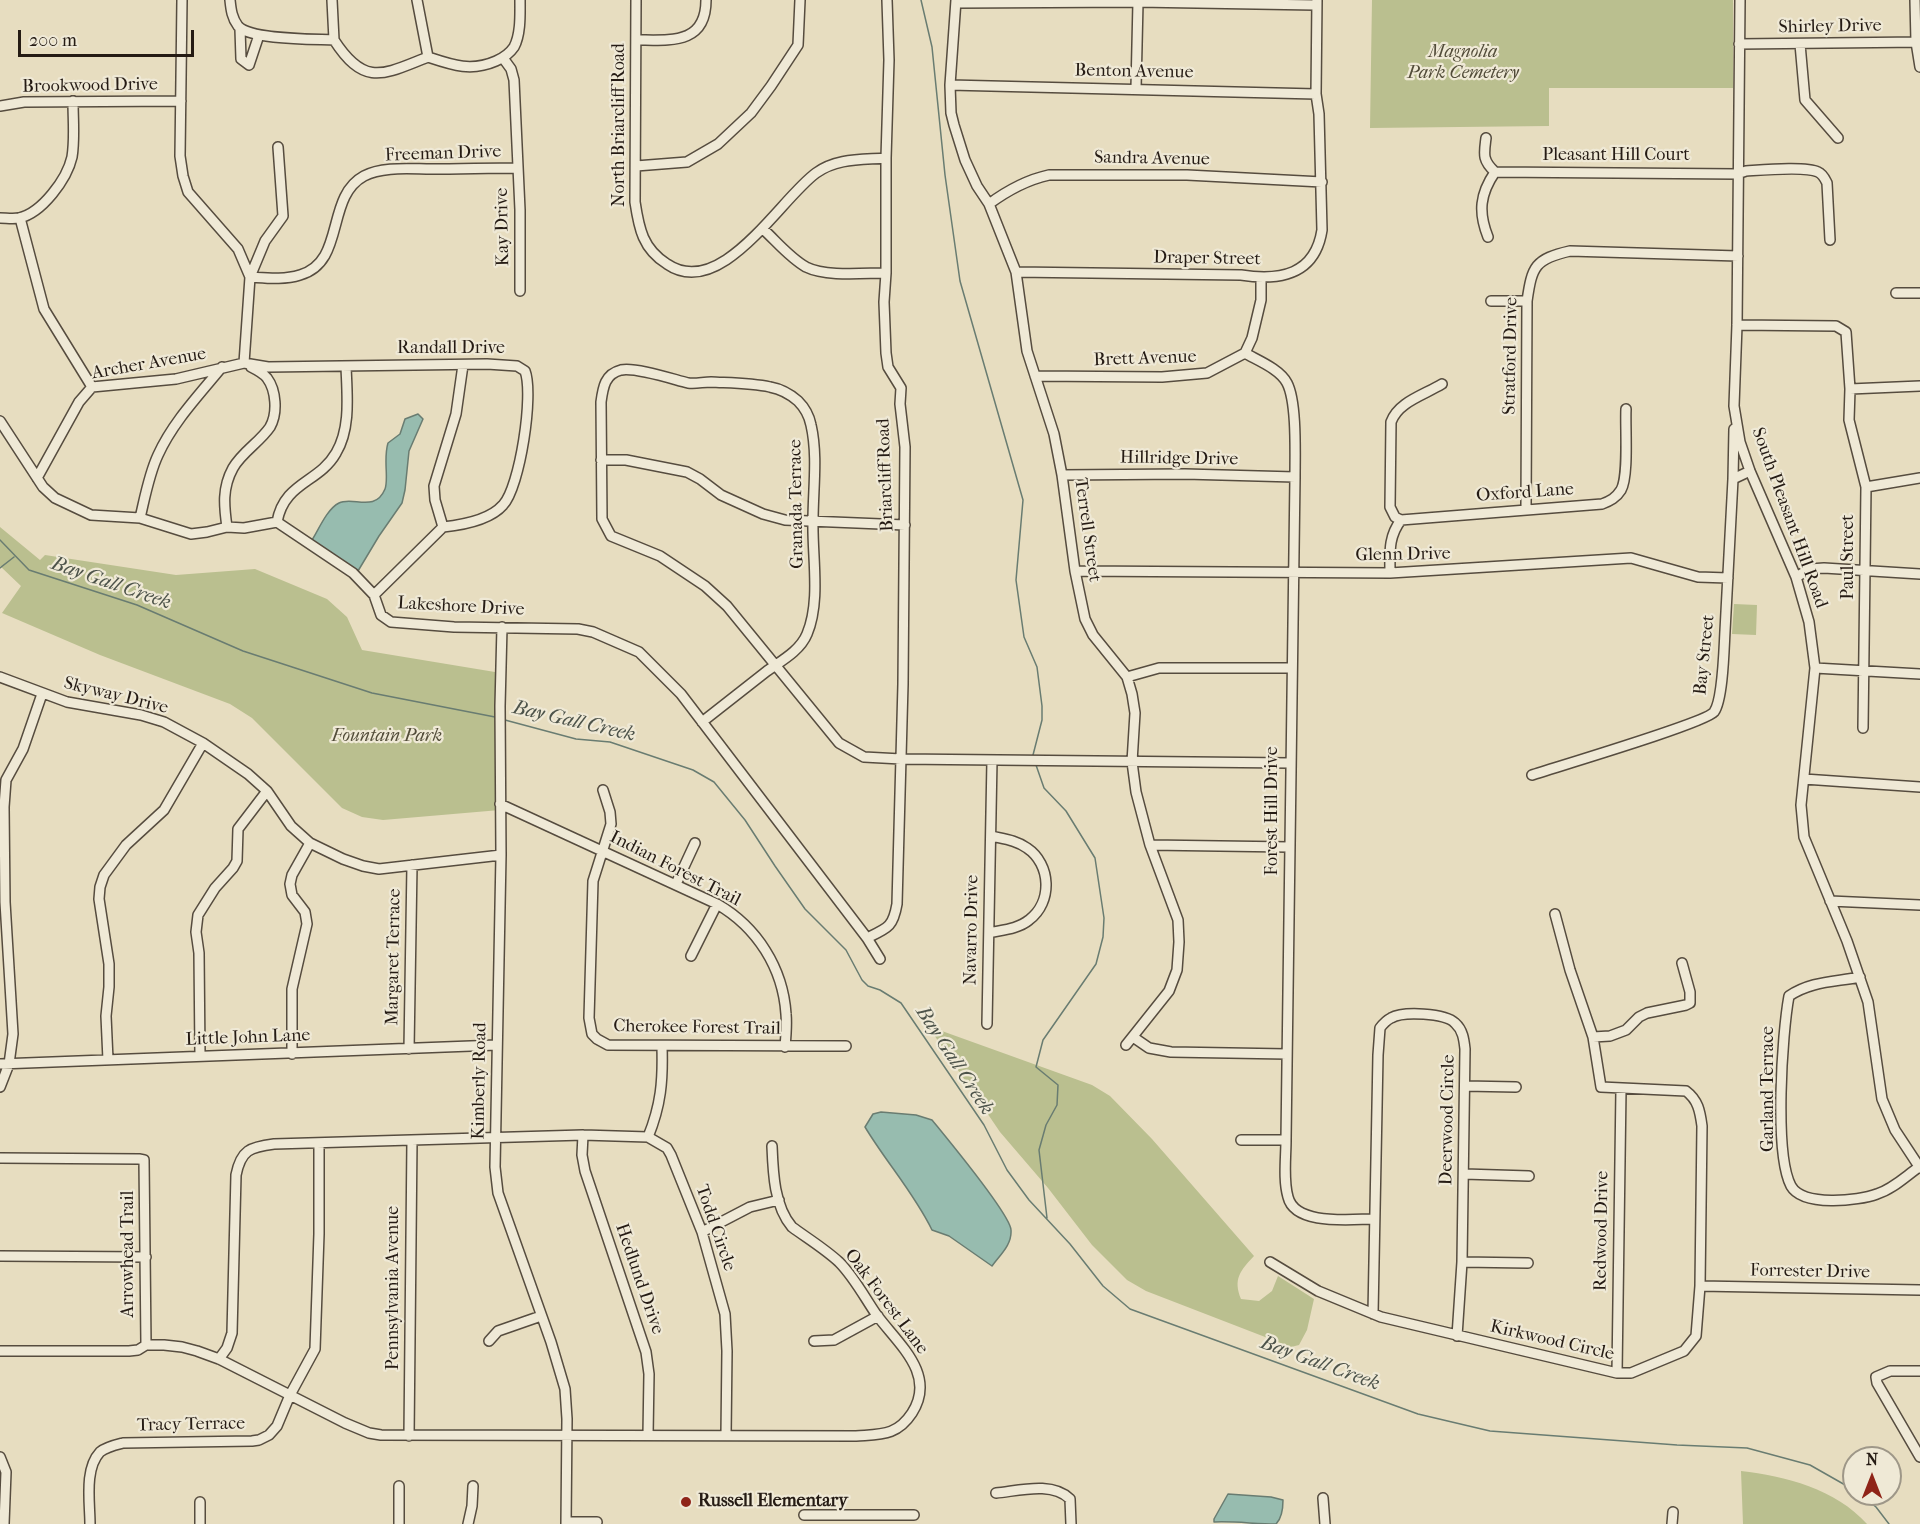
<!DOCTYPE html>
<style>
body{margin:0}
#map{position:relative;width:1920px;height:1524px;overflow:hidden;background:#e7ddc0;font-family:"IM FELL French Canon",serif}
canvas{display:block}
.north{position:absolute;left:1842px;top:1446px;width:60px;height:60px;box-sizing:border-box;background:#efe9d6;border:2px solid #9e9788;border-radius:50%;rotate:0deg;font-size:16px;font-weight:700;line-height:24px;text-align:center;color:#251b14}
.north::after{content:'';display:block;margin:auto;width:21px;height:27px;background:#8f2418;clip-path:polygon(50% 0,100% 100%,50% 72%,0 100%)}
.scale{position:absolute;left:18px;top:30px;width:176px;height:27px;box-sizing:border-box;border:3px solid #251b14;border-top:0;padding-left:8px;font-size:18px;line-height:21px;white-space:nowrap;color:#251b14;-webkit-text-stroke:4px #efe9d6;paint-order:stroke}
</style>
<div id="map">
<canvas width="1920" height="1524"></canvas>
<div class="north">N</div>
<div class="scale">200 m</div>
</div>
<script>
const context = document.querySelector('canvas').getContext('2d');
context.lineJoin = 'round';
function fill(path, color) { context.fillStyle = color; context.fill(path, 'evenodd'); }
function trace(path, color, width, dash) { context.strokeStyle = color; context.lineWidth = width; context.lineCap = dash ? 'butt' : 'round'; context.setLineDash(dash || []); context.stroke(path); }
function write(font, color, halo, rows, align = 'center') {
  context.font = font + ' "IM FELL French Canon",serif'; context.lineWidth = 4.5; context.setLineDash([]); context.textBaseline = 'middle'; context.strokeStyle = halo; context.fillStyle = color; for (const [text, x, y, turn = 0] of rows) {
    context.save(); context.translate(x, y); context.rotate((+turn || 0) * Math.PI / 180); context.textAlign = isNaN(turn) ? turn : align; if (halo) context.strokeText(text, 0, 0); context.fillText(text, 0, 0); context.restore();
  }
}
fill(new Path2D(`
 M1372,0H1733V88H1549V126L1370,128Z
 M0,527L40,560L45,555L176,575L255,569L327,599L347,617L362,650L501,673L500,810L383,820L362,817L342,808L252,718L230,704L100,655L2,613L21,586L0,566Z
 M1734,604L1757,605L1756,635L1732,634Z
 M928,1026L1092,1085L1110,1096L1152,1139L1254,1256C1240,1271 1233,1279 1241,1299L1259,1301L1272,1291L1278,1276L1314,1299L1307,1330L1299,1345L1291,1347L1146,1291L1127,1280L1092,1245L1048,1188L1000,1132Z
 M1741,1471C1785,1476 1836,1489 1867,1524H1743Z`), '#babf8f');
const water = new Path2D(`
 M418,414L423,419L409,451L405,490L402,503L379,536L358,571L312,540C319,529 327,509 339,503C353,496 375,513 385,489C389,479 383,459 388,443L400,434L405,419Z
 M881,1112L916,1115L932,1120C945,1136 1010,1214 1011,1230C1012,1245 1000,1255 992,1266L949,1236L932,1230C914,1193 886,1162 865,1127L873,1114Z
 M1228,1494L1271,1497L1283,1500C1283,1509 1282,1518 1276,1524C1255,1524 1235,1521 1214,1522V1519Z`);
fill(water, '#97bcaf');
trace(water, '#697c71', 1.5);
trace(new Path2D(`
 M921,0L932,47L945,175L960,281L1023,500L1016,580L1024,637L1037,667L1042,706V720L1033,755
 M0,540L29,570L137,605L243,651L372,693L495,717
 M0,568L14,557
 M505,720L576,739L610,742L693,770L714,782L745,820L775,866L805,909L846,950L862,980L868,986L880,990L901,1003L984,1125L1007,1170L1029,1200L1070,1244L1103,1286L1130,1309L1418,1414L1490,1431L1677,1445L1747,1448L1810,1465L1854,1490
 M1036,765L1044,788L1066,811L1095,858L1104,918L1103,937L1096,964L1043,1040L1036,1067L1058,1085L1057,1105L1046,1125L1039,1150L1047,1218
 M1860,1494L1876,1507L1889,1524`), '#697c71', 1.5);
const minor = new Path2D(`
 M182,0L180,156L183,176L188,192L238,249L250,277L244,363
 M230,0C231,10 232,18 238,26C250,40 315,39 334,40C365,88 384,74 428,57C452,65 471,72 496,61C503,58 510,53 514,47C521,34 520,14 520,0
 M332,0L334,40
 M417,0L428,57
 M636,0L635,202C639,229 643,249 667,264C721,301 780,199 816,173C837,158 861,160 886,158
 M956,0L950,85L951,113L954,125L965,160L977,186L989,204L1016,272L1027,351L1054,434L1062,475L1075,571L1085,619L1093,635L1127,677L1132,694L1135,713L1132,762L1136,792L1150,845L1178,920L1179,942L1177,970L1169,991L1126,1045
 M1740,0L1737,325L1734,406L1740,442L1750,471L1796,577L1809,622L1815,668L1801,805L1804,837L1847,941L1868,1002L1882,1099L1895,1130L1920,1168
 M1915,0L1916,42L1920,67
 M956,3L1138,2L1315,5
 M240,29L241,59L249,65L259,35
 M636,40C670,40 706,45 706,0
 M1739,44L1920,42
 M1800,44L1805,100L1838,138
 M503,58L511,69L514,80L520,210V291
 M950,85L1316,94
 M1136,88L1138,2
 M0,106L24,102L181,101
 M1486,138C1484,154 1482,160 1495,172
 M278,147L283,216L265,241L250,277C267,278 284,280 300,275C346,262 325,197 364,176C382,166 411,169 431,169C460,169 489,168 518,168
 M636,166L687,162L718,144L751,113L771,86L798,45L800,0
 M989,204C1008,190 1026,180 1049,175H1187L1322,182
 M0,218C6,218 13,219 19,218C42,213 67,179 72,157C75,139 73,120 73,101
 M20,218L44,309L92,387
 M763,229C777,242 790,258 806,267C826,277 864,273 886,273
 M1488,237C1478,212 1480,194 1495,172L1737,174L1746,171C1762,170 1806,166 1818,172C1823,174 1825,179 1827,183L1830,240
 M1016,272L1241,275C1280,281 1315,275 1322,230L1319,114L1316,94L1317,0
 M1896,293H1920
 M1491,301H1527
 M1737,325L1836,326L1846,332L1850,389L1849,420L1866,487L1863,728
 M1245,353C1257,360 1280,369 1287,383C1297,402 1295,454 1295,477L1286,1140C1286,1158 1283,1180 1288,1197C1295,1226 1351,1219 1374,1219
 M1035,376L1162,377L1207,373L1245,353L1252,338L1261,300V278
 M1850,389L1920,386
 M0,421L43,487L55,498L91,515L140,518L191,534L207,532L227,527L244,528L277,522L353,573L374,595L381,615L391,622L454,627L578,629L593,632L639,652L681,694L867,938L880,959
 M601,460H626L687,472L700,479L721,495L763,514L785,520L905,525
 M1062,475L1185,474L1295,477
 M37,478L79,402L92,387L176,379L244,363L268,367L487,364L517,366L525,371C534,394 520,487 503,505C490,520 462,525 443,527
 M1733,479L1734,429
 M1866,487L1920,478
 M1526,509L1527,301C1532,266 1535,259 1570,251L1738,256
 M140,518C145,497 149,474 158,455C173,422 199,395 222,367
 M1401,520L1395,517L1390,507L1391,422C1398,402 1424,395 1442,384
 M277,522C284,482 319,483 336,453C351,428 347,395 346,366
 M227,527C224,506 222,488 233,468C242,452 260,442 270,427C278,413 276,390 267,378C263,373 257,370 251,367
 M443,527L435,500L434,486L456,414L463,365
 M1075,571L1390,573L1631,558L1698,577L1728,578
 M1390,573C1390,553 1388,537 1401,520L1602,504C1610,501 1616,498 1621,490C1629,476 1625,427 1626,409
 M1796,577L1810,569L1824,568L1920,574
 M374,595L443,527
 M502,627L500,706L501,855L495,1167L498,1193L551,1342L565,1389L567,1419L566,1524
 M1815,668L1920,674
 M0,677L67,702L141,715L164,722L203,743L248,774L267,791L291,826L310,843L343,859L363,866L379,869L501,855
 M1127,677L1159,668H1291
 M702,722L767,671C781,661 800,651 807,634C821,601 812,556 813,521C813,489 818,456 811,425C809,415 805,408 798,401C790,394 781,389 770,387C752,383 730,383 711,382C703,382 696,384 688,383C672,379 636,367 621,370C605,374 603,387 601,402L602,519L611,536L660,556L705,586L727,606L839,743L864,757L901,759L1290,763
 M1532,775C1556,767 1705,723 1714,712C1723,700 1724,648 1725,631C1728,580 1730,530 1733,479L1750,471
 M1804,779L1920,787
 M603,790L610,812L611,824L593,881L589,1018L592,1034L597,1039L608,1045L846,1046
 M500,804L717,904C757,927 783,968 786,1014C787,1025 786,1036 785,1047
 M1150,845L1289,847
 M676,884L695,843
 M1830,901L1920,905
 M989,933C1002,930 1018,929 1029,920C1053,902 1051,864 1027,848C1016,840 1004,839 991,836
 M867,938C888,928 893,927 897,904L903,684L905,447L900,404L901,388L888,367L886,353L884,302L886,273V158L889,60L887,0
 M691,956L717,904
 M1860,977C1835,982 1811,981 1789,996C1782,1034 1774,1154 1791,1186C1803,1207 1858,1201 1877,1194C1893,1189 1906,1176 1919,1167
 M987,1024L992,760
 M1133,1037L1149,1048L1171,1052L1287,1054
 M1593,1037L1610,1036L1626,1030L1639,1017L1647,1013L1686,1005L1690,1003V992L1682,963
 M409,1049L412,865
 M292,1054V989L307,924L305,912L292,895L290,884L292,875L310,843
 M200,1056L199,953L196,932L198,915L215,888L233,868L237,861L238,829L267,791
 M108,1060L106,1016L109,987V964L99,899L100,887L104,875L126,845L164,810L203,743
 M0,1064L497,1045
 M1465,1086L1516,1087
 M0,1087L9,1064L13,1034L5,902L4,807L6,780L23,749L42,694
 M583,1135L582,1155L585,1171L646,1352L649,1374L648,1435
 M648,1137C661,1105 663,1081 662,1047
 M1241,1140H1286
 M0,1158L139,1159L144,1160L146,1345
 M1464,1174L1529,1176
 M702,1232L750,1207L779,1200
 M0,1256L146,1257
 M1270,1262L1318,1291L1381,1317L1617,1373H1631L1684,1351L1696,1336L1700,1286L1702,1126C1700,1111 1698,1100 1686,1091L1601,1087L1593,1037L1570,970L1555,914
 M1462,1262L1528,1263
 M1700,1286L1920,1290
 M1373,1314L1378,1055L1380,1028C1383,1024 1387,1020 1391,1018C1403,1011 1445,1013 1455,1023C1463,1030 1464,1040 1465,1049L1462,1262L1457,1336
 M489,1341L498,1331L541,1316
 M814,1341L834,1340L878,1316
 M0,1351H129L138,1350L146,1345H164L182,1347L197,1351L219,1359L345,1423L369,1433L381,1435L856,1436C881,1434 897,1436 912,1413C937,1374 898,1344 876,1314C865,1298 854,1277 839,1262C825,1249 807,1238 792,1227C774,1206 773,1172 772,1146
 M219,1359L227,1348L232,1333L236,1175C241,1150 250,1147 274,1144L583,1135L648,1137L667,1148L671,1155L702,1232L725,1314L727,1351L726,1435
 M1920,1371H1890L1876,1377L1877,1383L1920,1457
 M1617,1373L1621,1089
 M409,1436L412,1140
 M0,1457L6,1472L4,1524
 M399,1486V1524
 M996,1493C1018,1491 1052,1481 1070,1499L1071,1524
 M1323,1498L1325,1524
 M200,1502V1524
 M804,1515H914
 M566,1522H597
 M90,1524C90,1503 84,1469 100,1452C106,1447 115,1445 123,1443L252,1441L259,1440L269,1435L277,1426L290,1395L315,1349L319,1234V1143
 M468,1524L472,1506L473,1486
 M1672,1524L1673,1512`);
trace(minor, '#564c3f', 12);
trace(minor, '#efe9d6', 9);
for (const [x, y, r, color] of [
 [686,1502,6,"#8f2418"]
]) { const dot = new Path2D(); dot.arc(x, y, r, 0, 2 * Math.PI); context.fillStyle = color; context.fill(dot); trace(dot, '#efe9d6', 2); }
write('18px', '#251b14', '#efe9d6', [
 ["Shirley Drive",1830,27,-1],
 ["Benton Avenue",1134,72,1],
 ["Brookwood Drive",90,86,-1],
 ["North Briarcliff Road",620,125,-90],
 ["Freeman Drive",443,154,-2],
 ["Pleasant Hill Court",1616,156],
 ["Sandra Avenue",1152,159,1],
 ["Kay Drive",503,227,-91],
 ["Draper Street",1207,259,1],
 ["Randall Drive",451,349],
 ["Stratford Drive",1511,356,-89],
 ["Brett Avenue",1145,359,-2],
 ["Archer Avenue",149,364,-10],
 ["Hillridge Drive",1179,459,1],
 ["Briarcliff Road",886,475,-92],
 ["Oxford Lane",1525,493,-4],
 ["Granada Terrace",797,504,-91],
 ["South Pleasant Hill Road",1789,518,70],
 ["Terrell Street",1087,530,82],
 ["Glenn Drive",1403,555,-1],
 ["Paul Street",1849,557,-90],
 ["Lakeshore Drive",461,607,3],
 ["Bay Street",1705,655,-84],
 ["Skyway Drive",116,696,14],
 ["Forest Hill Drive",1273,811,-90],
 ["Indian Forest Trail",675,869,27],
 ["Navarro Drive",972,930,-89],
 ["Margaret Terrace",394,957,-89],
 ["Cherokee Forest Trail",697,1028,1],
 ["Little John Lane",248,1038,-2],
 ["Kimberly Road",480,1081,-89],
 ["Garland Terrace",1769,1089,-90],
 ["Deerwood Circle",1448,1120,-89],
 ["Todd Circle",715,1228,71],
 ["Redwood Drive",1602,1231,-89],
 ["Arrowhead Trail",129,1254,-90],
 ["Forrester Drive",1810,1272,1],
 ["Hedlund Drive",639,1279,71],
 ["Pennsylvania Avenue",394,1288,-90],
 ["Oak Forest Lane",886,1302,53],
 ["Kirkwood Circle",1552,1341,13],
 ["Tracy Terrace",191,1425,-1]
]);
write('italic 18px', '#524c39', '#efe9d6', [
 ["Magnolia",1463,53],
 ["Park Cemetery",1463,74],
 ["Fountain Park",387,737]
]);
write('bold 18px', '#251b14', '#efe9d6', [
 ["Russell Elementary",698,1502]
], 'left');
write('italic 20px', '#4d534a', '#efe9d6', [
 ["Bay Gall Creek",111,584,19],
 ["Bay Gall Creek",574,722,13],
 ["Bay Gall Creek",954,1061,57],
 ["Bay Gall Creek",1320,1364,20]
]);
</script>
